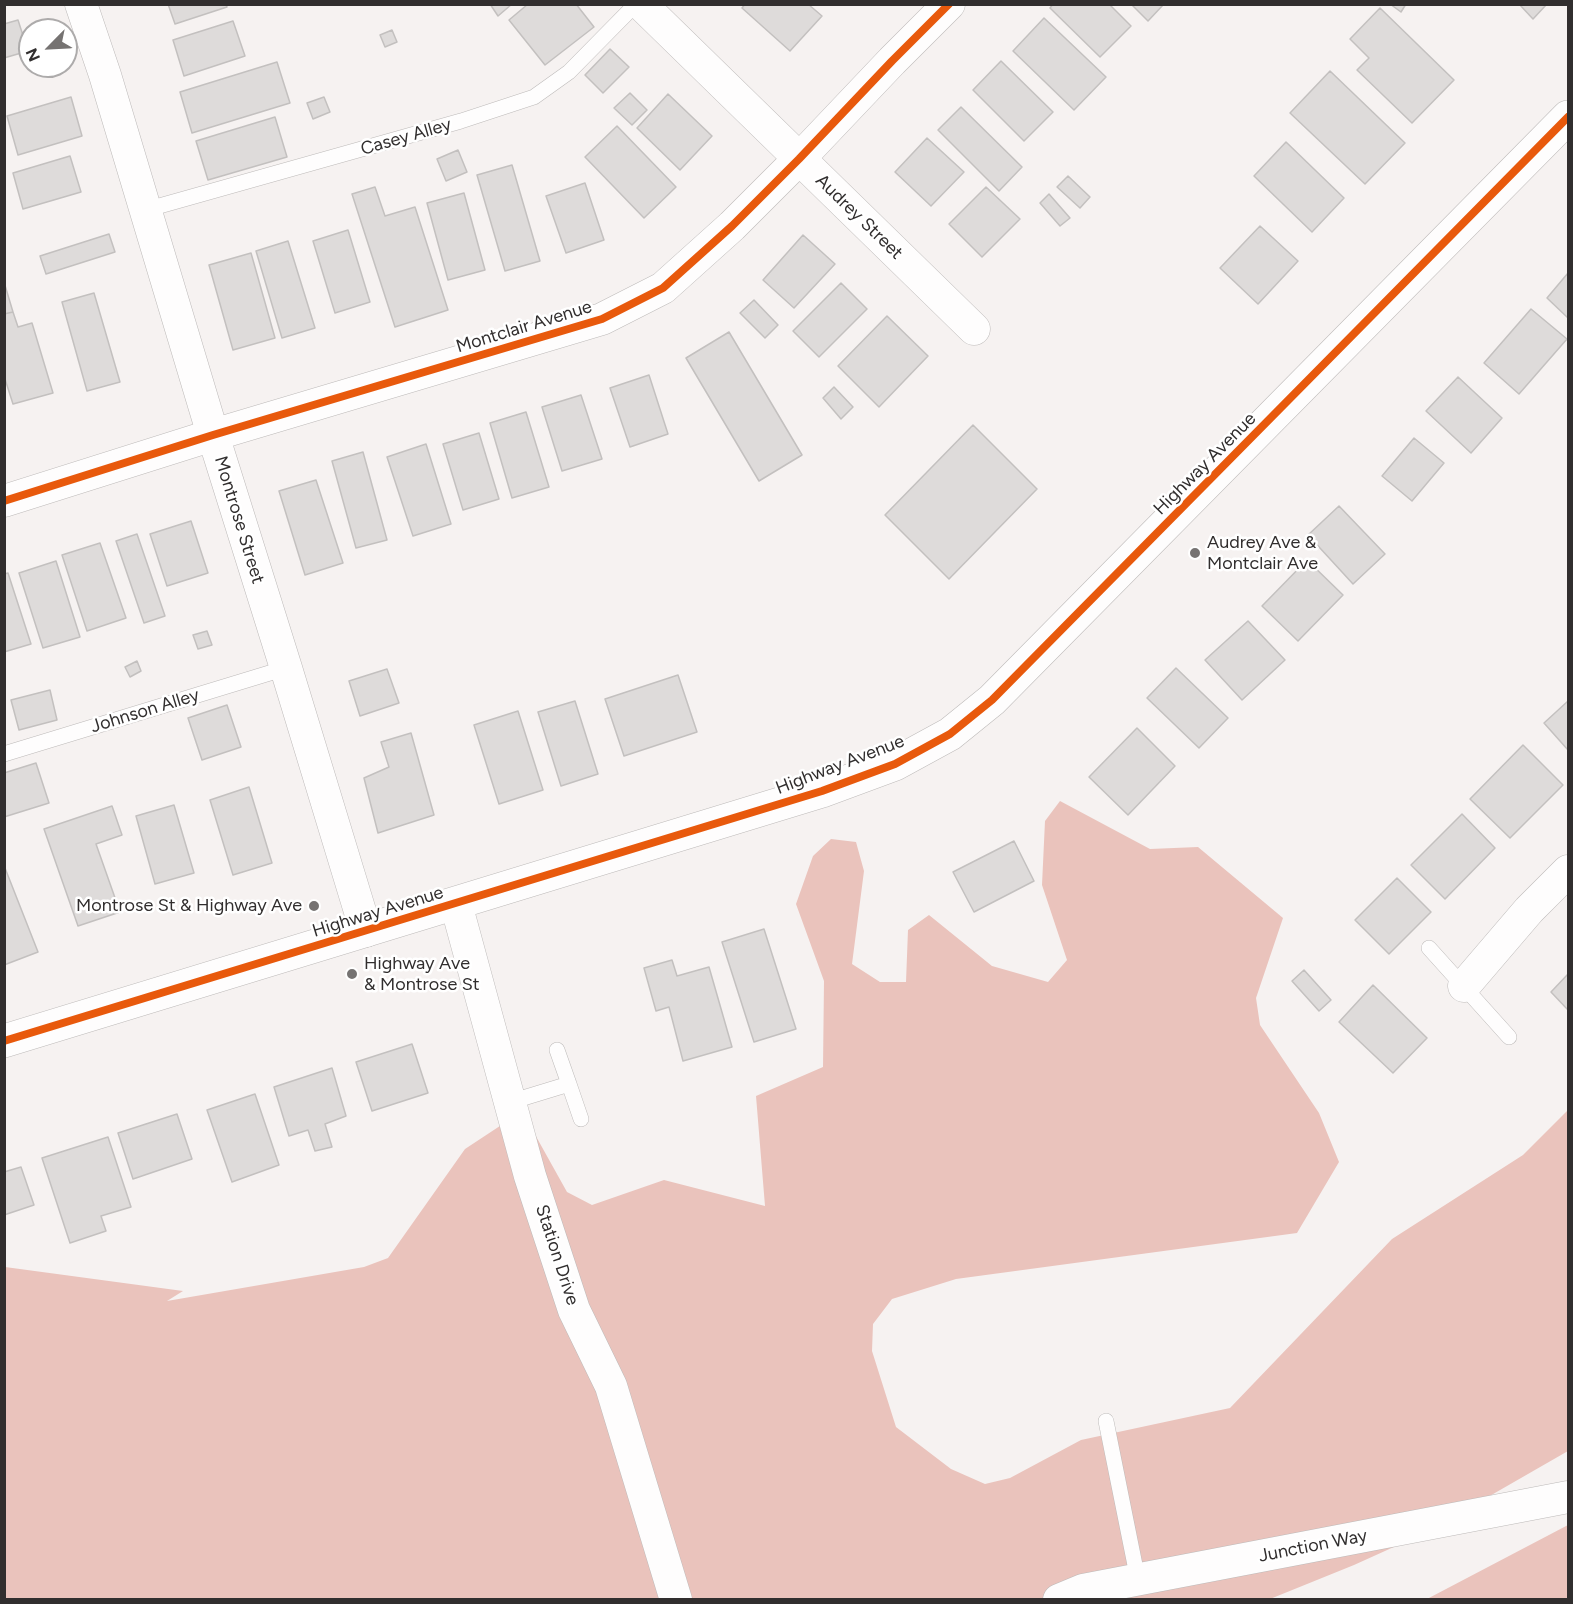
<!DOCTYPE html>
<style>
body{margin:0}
#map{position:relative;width:1573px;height:1604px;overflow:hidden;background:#f6f2f1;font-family:Figtree,sans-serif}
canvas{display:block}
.frame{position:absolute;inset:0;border:6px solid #312e2e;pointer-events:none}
.north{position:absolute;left:18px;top:18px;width:60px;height:60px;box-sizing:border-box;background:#fff;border:2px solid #adabab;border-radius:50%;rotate:246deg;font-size:16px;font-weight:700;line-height:24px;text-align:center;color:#312e2e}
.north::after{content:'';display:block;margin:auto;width:21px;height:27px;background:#767372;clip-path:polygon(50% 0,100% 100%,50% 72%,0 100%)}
</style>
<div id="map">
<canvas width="1573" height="1604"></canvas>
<div class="frame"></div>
<div class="north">N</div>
</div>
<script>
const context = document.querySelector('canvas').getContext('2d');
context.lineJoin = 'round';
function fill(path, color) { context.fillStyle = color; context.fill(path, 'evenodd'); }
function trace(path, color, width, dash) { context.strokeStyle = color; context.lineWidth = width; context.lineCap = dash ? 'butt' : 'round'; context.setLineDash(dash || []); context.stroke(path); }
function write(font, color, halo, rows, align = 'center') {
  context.font = font + ' Figtree,sans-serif'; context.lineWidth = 5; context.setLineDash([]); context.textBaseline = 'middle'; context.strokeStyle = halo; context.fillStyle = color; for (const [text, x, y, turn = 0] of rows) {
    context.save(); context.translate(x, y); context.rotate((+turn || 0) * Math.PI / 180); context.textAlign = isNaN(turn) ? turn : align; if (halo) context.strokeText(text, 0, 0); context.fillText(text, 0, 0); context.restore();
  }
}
fill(new Path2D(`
 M1060,801L1150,849L1198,847L1283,918L1256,998L1260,1025L1319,1113L1339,1162L1297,1233L956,1279L892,1299L873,1324L872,1351L896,1427L951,1469L985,1484L1010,1478L1081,1440L1230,1408L1392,1239L1523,1155L1568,1110V1451L1427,1532L1354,1565L1270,1599L5,1600V1267L183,1291L167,1301L364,1267L388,1258L465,1149L509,1120L533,1131L567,1192L592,1205L664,1180L765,1206L756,1096L823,1067L824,981L796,904L813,856L831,839L856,842L864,871L852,964L880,982H906L908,930L929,915L992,966L1048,982L1067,960L1042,885L1045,821Z
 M1568,1525V1599H1427Z`), '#eac3bc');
const building = new Path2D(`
 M168,4H226L227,7L175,24Z
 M490,4H512L498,16Z
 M528,4H576L594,27L545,65L509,20Z
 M745,4H808L822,16L790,51L742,8Z
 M1053,4H1109L1131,26L1100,57L1050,8Z
 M1131,4H1164L1148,21Z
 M1390,4H1406L1401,12Z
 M1519,4H1547L1533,19Z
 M1380,8L1454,80L1412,123L1357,70L1369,58L1350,39Z
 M1044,18L1106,77L1074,110L1013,51Z
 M18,20L28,51L4,58V24Z
 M233,21L245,56L184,76L173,40Z
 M392,30L397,42L385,47L380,35Z
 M610,49L629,67L603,93L585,75Z
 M1001,61L1053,112L1024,141L973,90Z
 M277,62L290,103L192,133L180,92Z
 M1330,71L1405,143L1365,184L1290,113Z
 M630,93L647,110L632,125L614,108Z
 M668,94L712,136L680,170L637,128Z
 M71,97L82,136L18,155L7,116Z
 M324,97L330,112L313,119L307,103Z
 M961,107L1022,167L999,191L938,130Z
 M275,117L287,157L208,180L196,141Z
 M617,126L676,187L644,218L585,157Z
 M927,138L964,172L931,206L895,172Z
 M1286,142L1344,198L1312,232L1254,176Z
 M458,150L467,172L446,181L437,159Z
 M70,156L81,192L23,209L13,173Z
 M512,165L540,261L505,271L477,175Z
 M1068,176L1090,197L1080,208L1057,187Z
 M585,183L604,240L566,253L546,196Z
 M375,187L385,216L415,207L448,310L395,327L352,194Z
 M986,187L1020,219L982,257L949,224Z
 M464,193L485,270L448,280L427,203Z
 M1049,194L1070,218L1060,226L1040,203Z
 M1260,226L1298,261L1258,304L1220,268Z
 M348,230L370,302L335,313L313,241Z
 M109,234L115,252L46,274L40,256Z
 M803,235L835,264L794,308L763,280Z
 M288,241L315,328L282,338L256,251Z
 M251,253L275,338L233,350L209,265Z
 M1568,273V318L1547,298Z
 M4,282L13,312L4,314Z
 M841,283L867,309L819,357L793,331Z
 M94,293L120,382L87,391L62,302Z
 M754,300L778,325L765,338L740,313Z
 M1531,309L1567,339L1519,394L1484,363Z
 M13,312L18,327L32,323L53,393L13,404L4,376V314Z
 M887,316L928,356L879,407L838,366Z
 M729,332L802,455L759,481L686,358Z
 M649,375L668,434L630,447L610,388Z
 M1458,377L1502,418L1471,453L1426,411Z
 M834,387L853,407L841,419L823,398Z
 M581,395L602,459L562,471L542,407Z
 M526,412L549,487L512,498L490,423Z
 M973,425L1037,489L949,579L885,515Z
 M479,433L499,499L463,510L443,444Z
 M1414,438L1444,463L1412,501L1382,476Z
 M426,444L451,524L413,536L387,457Z
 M363,452L387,540L356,548L332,461Z
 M316,480L343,563L305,575L279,491Z
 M1339,506L1385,554L1353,584L1308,535Z
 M191,521L208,573L167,586L150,534Z
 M137,534L165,616L144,623L116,541Z
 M100,543L126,618L87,631L62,555Z
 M1307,560L1343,595L1298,641L1262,606Z
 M56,561L80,637L43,648L19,573Z
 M8,573L31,644L4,652V574Z
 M1248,621L1285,660L1242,700L1205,660Z
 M207,631L212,645L198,649L193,635Z
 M137,661L141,671L130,677L125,667Z
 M1176,668L1228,718L1199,748L1147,698Z
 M387,669L399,703L360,716L349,681Z
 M678,675L697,732L624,756L605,699Z
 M50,690L57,720L19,730L11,700Z
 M575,701L598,774L561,786L538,712Z
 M1568,701V750L1544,723Z
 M227,705L241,747L202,760L188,718Z
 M518,711L543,790L499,804L474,725Z
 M1137,728L1175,766L1128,815L1089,777Z
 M411,733L434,815L378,833L364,778L389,767L381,742Z
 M1523,745L1563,785L1510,838L1470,799Z
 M36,763L49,803L4,817V773Z
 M249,787L272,863L233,875L210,800Z
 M174,805L194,873L155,884L136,816Z
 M112,806L122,835L96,844L120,912L78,926L44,829Z
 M1462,814L1495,848L1445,899L1411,865Z
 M1014,841L1034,881L974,912L953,872Z
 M5,868L38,952L4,965V869Z
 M1397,878L1431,912L1389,954L1355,920Z
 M764,929L796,1029L754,1042L722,942Z
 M672,960L677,976L709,967L732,1047L683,1061L669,1007L656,1011L644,968Z
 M1304,970L1331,1000L1319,1011L1292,981Z
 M1568,974V1010L1551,992Z
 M1373,985L1427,1038L1393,1073L1339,1022Z
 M412,1044L428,1093L372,1111L356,1062Z
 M332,1068L346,1116L325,1124L332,1147L315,1151L308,1130L289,1136L274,1087Z
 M255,1094L279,1165L232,1182L207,1110Z
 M177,1114L192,1159L133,1179L118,1133Z
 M108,1137L131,1207L101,1216L106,1231L70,1243L42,1158Z
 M21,1167L34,1205L4,1215V1172Z`);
fill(building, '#dedbda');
trace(building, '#c3c0bf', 1.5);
const service = new Path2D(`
 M145,210L461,121L534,97L569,72L636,4
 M4,754L286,668
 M1429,948L1509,1037
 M569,1084L581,1119
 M510,1102L569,1084L557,1050
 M1106,1421L1138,1580`);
const minor = new Path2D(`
 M81,4L105,75L213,435L286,668L366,931
 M641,4L974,329
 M4,501L213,435L602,319L663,288L732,226L799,159L892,61L949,4
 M456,904L530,1176L574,1310L611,1386L676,1600
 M1464,986L1529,910L1568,871
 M1059,1600L1083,1590L1568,1497`);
const secondary = new Path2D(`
 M4,1041L822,791L895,764L950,734L992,700L1568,117`);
trace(service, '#bdbab9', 16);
trace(minor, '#bdbab9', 33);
trace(secondary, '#bdbab9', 34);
trace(service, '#fefdfd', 15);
trace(minor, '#fefdfd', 32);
trace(secondary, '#fefdfd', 33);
trace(new Path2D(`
 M4,501L213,435L602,319L663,288L732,226L799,159L892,61L949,4
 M4,1041L822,791L895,764L950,734L992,700L1568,117`), '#e8590c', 8);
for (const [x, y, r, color] of [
 [1195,553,6,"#767372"],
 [314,906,6,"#767372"],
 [352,974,6,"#767372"]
]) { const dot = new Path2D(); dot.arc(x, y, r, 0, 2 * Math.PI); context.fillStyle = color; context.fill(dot); trace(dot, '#fff', 2); }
write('18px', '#312e2e', '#fff', [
 ["Casey Alley",406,137,-16],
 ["Audrey Street",859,217,44],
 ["Montclair Avenue",524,327,-17],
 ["Highway Avenue",1205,464,-45],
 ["Montrose Street",239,520,73],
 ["Johnson Alley",145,711,-17],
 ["Highway Avenue",840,765,-21],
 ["Highway Avenue",378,912,-17],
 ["Station Drive",557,1255,72],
 ["Junction Way",1313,1546,-11]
]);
write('18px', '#312e2e', '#fff', [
 ["Audrey Ave &",1207,543],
 ["Montclair Ave",1207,564],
 ["Montrose St & Highway Ave",302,906,"right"],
 ["Highway Ave",364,964],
 ["& Montrose St",364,985]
], 'left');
</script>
